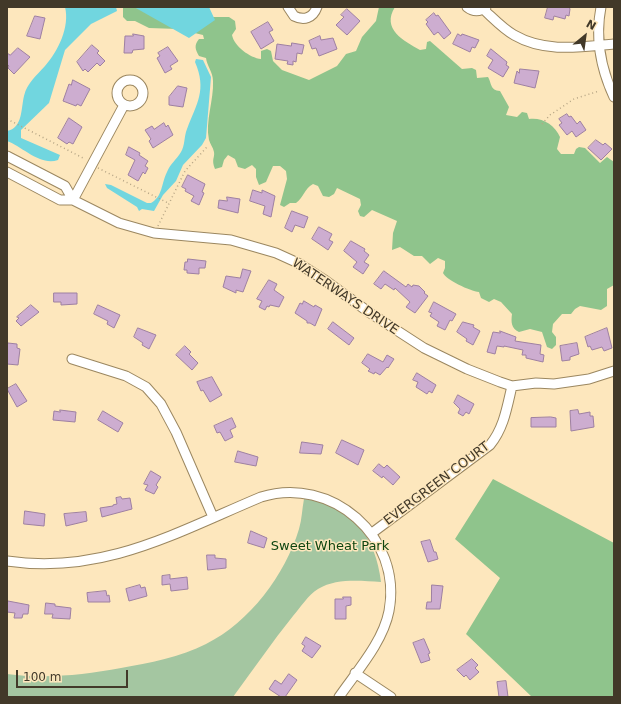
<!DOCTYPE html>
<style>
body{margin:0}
#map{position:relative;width:621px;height:704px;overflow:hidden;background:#fde7bd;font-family:"DejaVu Sans",sans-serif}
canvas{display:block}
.frame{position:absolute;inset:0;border:8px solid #423929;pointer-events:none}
.north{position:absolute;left:565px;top:16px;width:40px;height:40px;-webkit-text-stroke:3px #fde7bd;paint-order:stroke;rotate:29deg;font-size:11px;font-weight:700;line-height:16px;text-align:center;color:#423929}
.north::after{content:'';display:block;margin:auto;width:14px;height:18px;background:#423929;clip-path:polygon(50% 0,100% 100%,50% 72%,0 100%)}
.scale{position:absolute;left:16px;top:670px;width:112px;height:18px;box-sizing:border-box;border:2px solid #423929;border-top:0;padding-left:5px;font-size:12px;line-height:14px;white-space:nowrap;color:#423929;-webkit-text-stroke:3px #fde7bd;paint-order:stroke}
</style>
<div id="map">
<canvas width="621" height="704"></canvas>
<div class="frame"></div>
<div class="north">N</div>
<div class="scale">100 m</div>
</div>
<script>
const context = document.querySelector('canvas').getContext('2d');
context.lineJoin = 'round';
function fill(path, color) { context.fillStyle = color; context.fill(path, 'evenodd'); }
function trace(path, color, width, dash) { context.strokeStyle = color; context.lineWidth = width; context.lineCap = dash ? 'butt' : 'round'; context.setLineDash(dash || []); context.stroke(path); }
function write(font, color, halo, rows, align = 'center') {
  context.font = font + ' "DejaVu Sans",sans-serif'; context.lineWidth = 3; context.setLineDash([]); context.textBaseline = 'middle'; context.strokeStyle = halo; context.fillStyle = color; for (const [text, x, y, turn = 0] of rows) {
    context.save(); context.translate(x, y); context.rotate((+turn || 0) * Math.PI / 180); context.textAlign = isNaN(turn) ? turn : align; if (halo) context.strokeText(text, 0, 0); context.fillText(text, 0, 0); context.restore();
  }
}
fill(new Path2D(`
 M304,499C352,503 376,538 381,582C360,581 337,578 318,589C308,595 301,607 293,616C272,642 253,670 233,697H7V674C46,679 83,675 121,668C149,663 181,657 206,644C250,622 285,575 299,529C302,519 302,509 304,499Z`), '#a4c6a1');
fill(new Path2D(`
 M123,7H164L208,17H229L235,21L236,29L232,35C234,46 250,58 261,59V51L267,49L271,51L273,61L282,70L309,80L337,66L346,54L356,51L362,37L376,21L379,7H395C381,29 404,41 420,50L426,49L427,42L430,41L462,69L472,68L476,70L477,78L488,77C492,84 490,90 500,91L509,107L506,115L517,117L522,112L527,113L529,119C542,117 555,125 560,137L557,149L561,154H574L576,149L579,147L585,148L600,163L607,157L614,162V285L607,289V306L601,310L580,306L575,309L571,314H562L553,324L552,332L556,337V345L552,349L547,347L542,332L530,329L519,332C511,328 511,322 512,314L501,302L494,299L489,302L481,298L479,292C470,291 446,280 443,273L445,268V261L438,258L430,264L422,256H414L400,247L392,250L393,233L397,221L372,210L364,217L360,216L358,211L361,205L360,199L337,188L334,194L329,197L323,196L318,186L313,184C304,189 304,197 296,203H290L284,207L280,205L287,179L286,171L280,166H273L266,182L259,185L256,177V169L252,165L245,169L238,167L235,159L228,155L224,160L222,167L215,169C211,159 215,158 214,152C213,147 210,144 209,140C205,121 214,100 213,81C213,72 207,66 206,58L199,56C195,49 194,45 199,39H204L203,35L178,29L149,28L135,21H127L123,17Z
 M493,479L614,543V697H532L466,634L500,578L455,539Z`), '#8fc48c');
fill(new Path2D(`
 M65,7H116L117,11L91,24L65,50L49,103L21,130V138L60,155L58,160C40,166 23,147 7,141V131C23,128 21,108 24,96C27,83 37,75 45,66C58,51 70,27 65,7Z
 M134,7H209L215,20L189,38Z
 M196,59L203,60L211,77L206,138L202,145L183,165L176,181L163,195L154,211L142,209L139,211L137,207L107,188L105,184L111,185L147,203H151C163,196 161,184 167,172C170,164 177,159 181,152C185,146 184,136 187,129C197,103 207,90 195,62Z`), '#71d6df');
const building = new Path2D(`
 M548,7H569L570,9L569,16L566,15L565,19L554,16L553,20L545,18Z
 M347,9L360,21L347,35L336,25L344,17L341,15Z
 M434,13L436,16L438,15L451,33L444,39L438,32L434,35L426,24L428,22L426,20Z
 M35,16L45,18L40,39L27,36Z
 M268,22L273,30L269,32L274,41L261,49L251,32Z
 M133,34L144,36V49L133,50L132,53H124L125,36H133Z
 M458,34L461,36L462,34L465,35L479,40L475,48L472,47L470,52L453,44Z
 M320,36L321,40L333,38L337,49L319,56L316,48L312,49L309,41Z
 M292,43L304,45L302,54L297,53L296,62L293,61V65L287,64L288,61L275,59L277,44L291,46Z
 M92,45L99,51L97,53L105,61L100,66L97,63L88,72L85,69L83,71L77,62Z
 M168,47L178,61L170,66L172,69L165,73L157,58L160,56L158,53Z
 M18,48L30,57L14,74L8,68L9,66L7,64V53L10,55Z
 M491,49L507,62L506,65L509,67L503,77L488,68L493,60L487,56Z
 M520,69L539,71L535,88L514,83L517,71L519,73Z
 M73,80L90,89L81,106L77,104L76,106L63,101L69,84L71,85Z
 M178,86L187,88L183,107L169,105V97Z
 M567,114L569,117L571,116L577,124L580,121L586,130L576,137L572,131L567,135L559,125L562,123L559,119Z
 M69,118L82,127L73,144L69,142L67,144L58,138Z
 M164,123L166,127L168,125L173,135L153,148L149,141L151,139L145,130L152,126L154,129Z
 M596,140L603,145L605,143L612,149L601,160L588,148Z
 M129,147L140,153L139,155L148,161L145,166L148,168L145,174L143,172L138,181L128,175L135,160L126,155Z
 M188,175L205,184L202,192L204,193L199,205L191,201L194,196L185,191L186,189L182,187Z
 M253,190L262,193V190L275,196L271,217L263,214L265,206L250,201Z
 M227,197L240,199L238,213L218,208L219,200L227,201Z
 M292,211L308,217L304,228L295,225L292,232L285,228Z
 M319,227L332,234L329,240L333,242L328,250L312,239Z
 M351,241L365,249L364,251L369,255L364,262L369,265L363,274L353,267L357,262L344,251Z
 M188,259L206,261L205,268H199V274L187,273V270H184L185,262H187Z
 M243,269L251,271L243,292L236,290V293L223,287L226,276L240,278Z
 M384,271L406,287L408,284L412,287L413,285L419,286L425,292L424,293L428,296L415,313L406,307L410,302L395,288L394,290L385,284L381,289L374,284Z
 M269,280L277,284L274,290L284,297L279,307L270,305L269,307L267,306L265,310L259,307L262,301L257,299Z
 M54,293H77V304L61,305V302H54Z
 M304,301L314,307L315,305L322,309L315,326L310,323H307V321L295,313L300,303L302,304Z
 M434,302L456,314L452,321L450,320L445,330L437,326L439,322L430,316L432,313L429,312Z
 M31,305L39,312L21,326L16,321L19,318L17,317Z
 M98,305L120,315L114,328L107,324L108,321L94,314Z
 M333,322L354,338L349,345L328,329Z
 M463,322L474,325L473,327L480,331L473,345L466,341L467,339L457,332Z
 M138,328L156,335L149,349L142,345L143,343L134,337Z
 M607,328L612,348L604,351L602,347L592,350L590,346L588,347L585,337Z
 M500,331L516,337L515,341L541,345L540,354L544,355L543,362L526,358V355H522L523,350L504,346V347L497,346L495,354L487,352L493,332L500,333Z
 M8,343L17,344V348L20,349L18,365L7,364Z
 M577,343L579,354L570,357V360L562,361L560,346Z
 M185,346L191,352L189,354L198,363L192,370L176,355Z
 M368,354L383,362L387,355L394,359L388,368L387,367L380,375L375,372L374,374L368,371L370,369L362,363Z
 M417,373L436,385L432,393L429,391L427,394L416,387L418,382L413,380Z
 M212,377L222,395L210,402L203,390L201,391L197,382Z
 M16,384L27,401L17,407L7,389Z
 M458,395L474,404L469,414L466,412L463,416L458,413L460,409L454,403Z
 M60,410L76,412L75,422L53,420L54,411L60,412Z
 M578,410L579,414L590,412V416H593L594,427L571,431L570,411Z
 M103,411L123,423L118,432L98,420Z
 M551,417L556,418V427H531V418Z
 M232,418L236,427L230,430L233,437L225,441L220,432L217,433L214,426Z
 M342,440L364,450L358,465L336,453Z
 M302,442L323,445L321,454L300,453Z
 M238,451L258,457L256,466L235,462Z
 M379,464L384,468L387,465L400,477L393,485L383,476L382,478L373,471Z
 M151,471L161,477L156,485L158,487L154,494L145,490L148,485L144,484Z
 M121,497L122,499L130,498L132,509L102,517L100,508L113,506V505L117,504L116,498Z
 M25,511L45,514L44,526L24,524Z
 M86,512L87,521L66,526L64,514Z
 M251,531L267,538L264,548L248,543Z
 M430,540L434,552H436L438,559L428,562L421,542Z
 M207,555H215V558L226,559V568L208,570Z
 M170,575V579L187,577L188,589L171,591L170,584L162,585V576Z
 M140,585L141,588L145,587L147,596L129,601L126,589Z
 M432,585L443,586L440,609H426L427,602H431Z
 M106,591L107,596L109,595L110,602H88L87,593Z
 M343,597H351V605L346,606V619H335V599H343Z
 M8,601L29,605L28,614H23L22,618H14L15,613L7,612Z
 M46,603L55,604V606L71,608L70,619L52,618L53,614H45Z
 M306,637L321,646L312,658L302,651L305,646L302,644Z
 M424,639L430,653L428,654L430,660L421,663L413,643Z
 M472,659L478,665L475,668L479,672L470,680L466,675L464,677L457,670Z
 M289,674L297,680L285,697H281L269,689L275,680L281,684Z
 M506,681L508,697H499L497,682Z`);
fill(building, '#cdadd0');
trace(building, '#9e80a1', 1);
const minor = new Path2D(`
 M288,7L294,16C304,21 313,18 317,7
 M467,7C473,12 480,12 486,7
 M601,7C595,38 601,69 614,97
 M483,9C493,18 503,29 514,35C545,53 580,47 614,44
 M117 93a13 13 0 1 1 26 0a13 13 0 1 1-26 0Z
 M7,156L65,186L73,200
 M7,172L60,200H73L119,223L154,233L231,240L276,253L298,263L326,281L370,313L424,348L467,369L500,382L512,386L536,383L554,384L589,379L614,371
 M73,200L124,105
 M72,359L126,376L146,387L161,404L176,432L213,517
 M372,533L490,445C504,428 507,407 512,386
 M7,561C103,575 175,533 261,497C331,475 403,537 389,611C383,642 357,671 339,697
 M355,673L391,697`);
trace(minor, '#9b8760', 11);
trace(new Path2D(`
 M7,119L85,159
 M542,124L550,115L574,99L599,91
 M98,168L168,203
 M158,226L185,171L207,147`), '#b6a585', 1.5, [1, 3]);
trace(minor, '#fff', 9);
write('13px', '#423929', '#fde7bd', [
 ["WATERWAYS DRIVE",345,297,34],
 ["EVERGREEN COURT",437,484,-37]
]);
write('13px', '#0e4510', '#fde7bd', [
 ["Sweet Wheat Park",330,547]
]);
</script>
